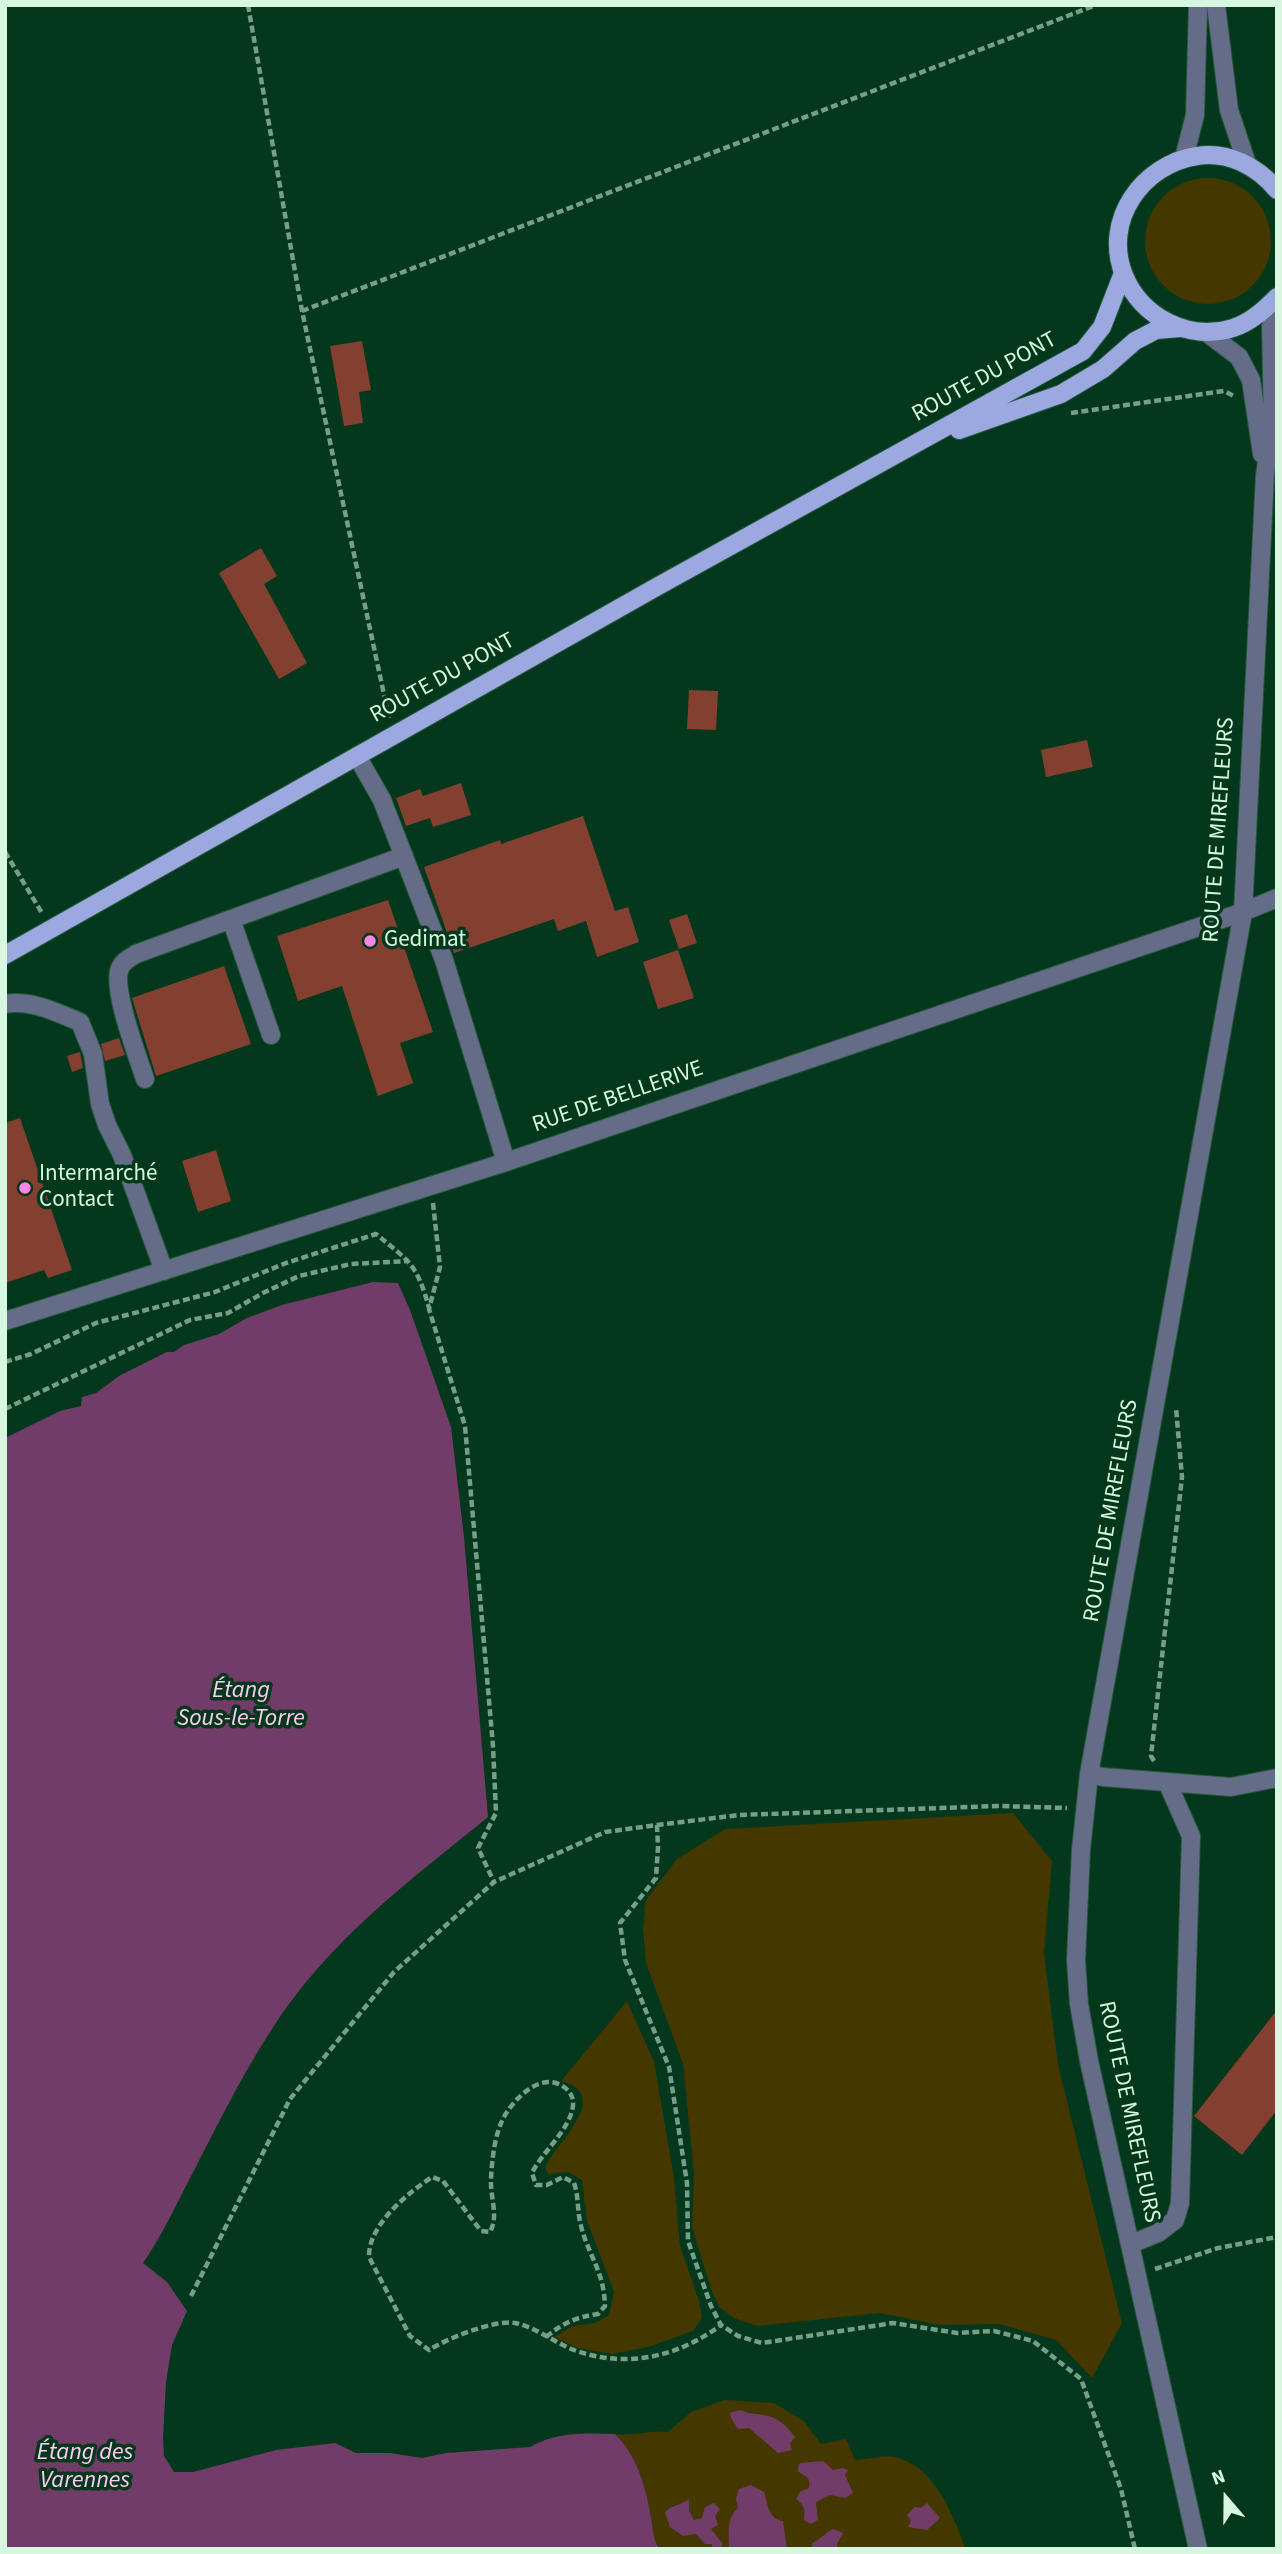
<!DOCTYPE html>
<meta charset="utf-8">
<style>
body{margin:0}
#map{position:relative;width:1282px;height:2554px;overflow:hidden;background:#04381d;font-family:"Source Sans 3",sans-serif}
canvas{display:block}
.frame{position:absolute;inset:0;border:7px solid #d7f7e0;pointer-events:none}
.north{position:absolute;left:1191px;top:2463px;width:70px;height:70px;-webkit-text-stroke:5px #04381d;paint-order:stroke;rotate:340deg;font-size:19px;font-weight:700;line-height:28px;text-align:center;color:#d7f7e0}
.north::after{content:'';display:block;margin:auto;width:24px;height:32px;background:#d7f7e0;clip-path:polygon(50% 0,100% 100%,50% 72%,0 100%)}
</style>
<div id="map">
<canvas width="1282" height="2554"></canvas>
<div class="frame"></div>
<div class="north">N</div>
</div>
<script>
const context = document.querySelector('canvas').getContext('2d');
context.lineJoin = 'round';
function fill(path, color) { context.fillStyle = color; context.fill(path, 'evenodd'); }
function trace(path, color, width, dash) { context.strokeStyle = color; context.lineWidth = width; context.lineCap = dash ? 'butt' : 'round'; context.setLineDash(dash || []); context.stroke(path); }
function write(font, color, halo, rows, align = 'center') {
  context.font = font + ' "Source Sans 3",sans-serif'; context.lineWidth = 7; context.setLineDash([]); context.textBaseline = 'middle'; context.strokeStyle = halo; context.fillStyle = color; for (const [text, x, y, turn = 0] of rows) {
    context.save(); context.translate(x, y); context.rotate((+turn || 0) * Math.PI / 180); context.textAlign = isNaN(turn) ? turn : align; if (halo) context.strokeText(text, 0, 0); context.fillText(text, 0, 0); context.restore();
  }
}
fill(new Path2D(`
 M1145 241a63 63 0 1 1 126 0a63 63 0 1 1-126 0Z
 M1013,1813L1052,1861L1044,1953L1058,2065L1122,2323L1092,2378L1056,2340L999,2324L939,2325L880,2313L757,2326L734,2318L719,2307L711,2289L692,2227L694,2173L683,2064L646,1963L643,1928L646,1900L677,1859L725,1829Z
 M627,2001L654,2062L674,2177L680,2246L699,2301L702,2318L693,2331L648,2347L612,2354L578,2348L554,2337L572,2326L595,2323L609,2315L614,2292L587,2221L582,2180L568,2172L548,2174L545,2167C557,2142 613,2095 561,2081Z
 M725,2400L774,2403L804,2421L821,2444L846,2439L855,2460C867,2459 887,2454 899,2458C938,2471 952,2515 966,2549H659C652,2536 653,2526 650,2512C645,2484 636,2454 615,2434C633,2436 650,2430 668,2432L691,2412Z`), '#443800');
fill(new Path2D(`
 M373,1282L398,1283L410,1310L451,1427L464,1537L488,1817C408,1882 328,1941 272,2029C240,2078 214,2132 187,2184C173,2211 160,2239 143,2263L167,2282L187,2311L172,2345L166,2382L163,2438L164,2456L174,2472H193L276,2450L335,2443L356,2453H390L422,2458L446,2453L530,2447C555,2432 586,2433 615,2434C636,2454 645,2484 650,2512C653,2526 652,2536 659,2549H5V1438L60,1411L81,1406L82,1397L96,1393L119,1376L167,1352H174L184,1345L219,1334L247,1318L282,1305Z
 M741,2410C750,2415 754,2413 763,2415C778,2417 787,2426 795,2437L790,2443L792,2450L778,2453L749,2428L738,2429L731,2418L730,2413Z
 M823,2461L833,2470L843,2468L848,2470L845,2475L853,2493L845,2498L830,2495L816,2502L818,2520L811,2524L804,2520C805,2510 805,2505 796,2499L800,2492L809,2488C811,2476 806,2478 798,2471V2467L800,2463Z
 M751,2485L764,2492C768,2504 768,2519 783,2521L787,2549H729C729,2535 726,2518 738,2508L736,2499L739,2489Z
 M689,2499V2511L694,2520L702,2518L705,2507L714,2503L720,2509L715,2516L718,2525L711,2529L723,2544L720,2549H712V2544H705L696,2534L683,2536L670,2527L665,2512C672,2505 681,2505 689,2499Z
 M927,2503L940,2518L927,2530L908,2527L911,2521L907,2515L915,2507L921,2508Z
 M833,2529L843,2533L837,2544L838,2549H812V2543C821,2539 825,2533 833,2529Z`), '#723c68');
fill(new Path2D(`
 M362,341L371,390L359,392L363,423L344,426L330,346Z
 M261,548L277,576L264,584L307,663L279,679L219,573Z
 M689,690L718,691L716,730L687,729Z
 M1087,740L1093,767L1046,777L1041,750Z
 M461,783L471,815L433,827L430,818L406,826L396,798L420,789L423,796Z
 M583,816L615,911L628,907L639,942L597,957L586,921L558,931L554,919L454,953L424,867L500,840L501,844Z
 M388,900L433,1032L400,1043L413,1083L378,1096L342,986L298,1001L277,936Z
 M687,914L697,943L679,949L669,920Z
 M678,950L694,998L658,1009L643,962Z
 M224,966L251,1044L156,1076L132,998Z
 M119,1038L125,1055L105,1061L101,1044Z
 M80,1052L83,1068L72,1072L67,1056Z
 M20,1118L72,1270L48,1278L44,1270L5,1283V1123Z
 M216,1150L231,1201L198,1212L182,1161Z
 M1277,2010V2110L1242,2155L1194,2116Z`), '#834030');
const minor = new Path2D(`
 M1216,5L1229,110L1247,164
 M1184,158L1195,115L1198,5
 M1206,332L1239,357L1251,380L1262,454
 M357,756L382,800L444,960L506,1162
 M231,919L271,1035
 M5,1004C30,999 58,1013 80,1022L93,1054L100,1104L107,1125L122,1155L164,1271
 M145,1079C138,1057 111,988 120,968C123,961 130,958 136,954L404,856
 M5,1321L506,1162L1243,912L1277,898
 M1089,1774L1103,1777L1231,1787L1277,1778
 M1131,2244L1158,2233L1175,2220L1180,2203L1191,1836L1167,1782
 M1198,2549L1089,2061L1079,2004L1076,1960L1081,1850L1089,1774L1243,912L1265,475L1273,422L1271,326L1277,298`);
const major = new Path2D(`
 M1277,190C1257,166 1228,151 1197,156C1143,164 1102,220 1124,275C1141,317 1189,342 1233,328C1251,322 1264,310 1277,297
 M959,430L1061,394L1103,369L1135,341L1156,330L1180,328
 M5,955L660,585L1083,351L1102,327L1123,273`);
trace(minor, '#26573c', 20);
trace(major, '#26573c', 20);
trace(new Path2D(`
 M248,5L302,311L389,718
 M302,311L1096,5
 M1071,413L1224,391L1234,396
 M5,852L42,913
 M433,1203L440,1267L429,1309L465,1426L493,1746L496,1813L478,1848L494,1882
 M5,1362L31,1354L96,1323L215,1292L286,1263L376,1234C410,1262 417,1264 429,1308
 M5,1409L190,1320L228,1313L263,1293L299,1276L351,1264L409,1261
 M1154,1761L1151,1756L1182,1477L1176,1408
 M657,1825L658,1847L656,1878L620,1923L625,1960L669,2067L687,2183L688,2241L711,2306L721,2325L738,2336L762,2343L893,2323L957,2333L994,2331L1033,2341L1081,2379L1121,2489L1135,2549
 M1155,2269L1218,2248L1277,2237
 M191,2296L290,2099L394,1972L494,1882L605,1832L657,1825L739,1815L999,1806L1067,1808
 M546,2337C563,2323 576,2317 598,2314L605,2306C604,2271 589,2257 581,2226C577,2212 579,2197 574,2183L563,2177L547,2185H536L532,2173C542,2152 571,2129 573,2105C574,2098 570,2091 564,2087C543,2072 519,2094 507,2112C495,2129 492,2159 491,2179C490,2198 499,2215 490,2232L481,2231L443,2181L432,2177C408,2193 368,2225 369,2257L410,2336L429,2350C446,2339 495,2319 515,2323C536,2327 555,2343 574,2350C626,2369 678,2357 721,2325`), '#759f86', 4.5, [7, 3.5]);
trace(minor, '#656c87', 18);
trace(major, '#9ca9e1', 18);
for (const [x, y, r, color] of [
 [370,941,7,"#fb87e5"],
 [25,1188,7,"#fb87e5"]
]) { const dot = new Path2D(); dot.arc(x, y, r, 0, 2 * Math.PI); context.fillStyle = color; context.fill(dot); trace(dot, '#04381d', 2.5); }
write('23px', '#d7f7e0', '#04381d', [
 ["ROUTE DU PONT",985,378,-29],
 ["ROUTE DU PONT",443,679,-29],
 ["ROUTE DE MIREFLEURS",1220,830,-86],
 ["RUE DE BELLERIVE",618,1098,-19],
 ["ROUTE DE MIREFLEURS",1112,1511,-80],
 ["ROUTE DE MIREFLEURS",1128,2112,78]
]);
write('23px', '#d7f7e0', '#04381d', [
 ["Gedimat",384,941],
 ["Intermarché",39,1175],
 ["Contact",39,1201]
], 'left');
write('italic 24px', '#ffccf3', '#04381d', [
 ["Étang",241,1692],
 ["Sous-le-Torre",241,1720],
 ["Étang des",85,2454],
 ["Varennes",85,2482]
]);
</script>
